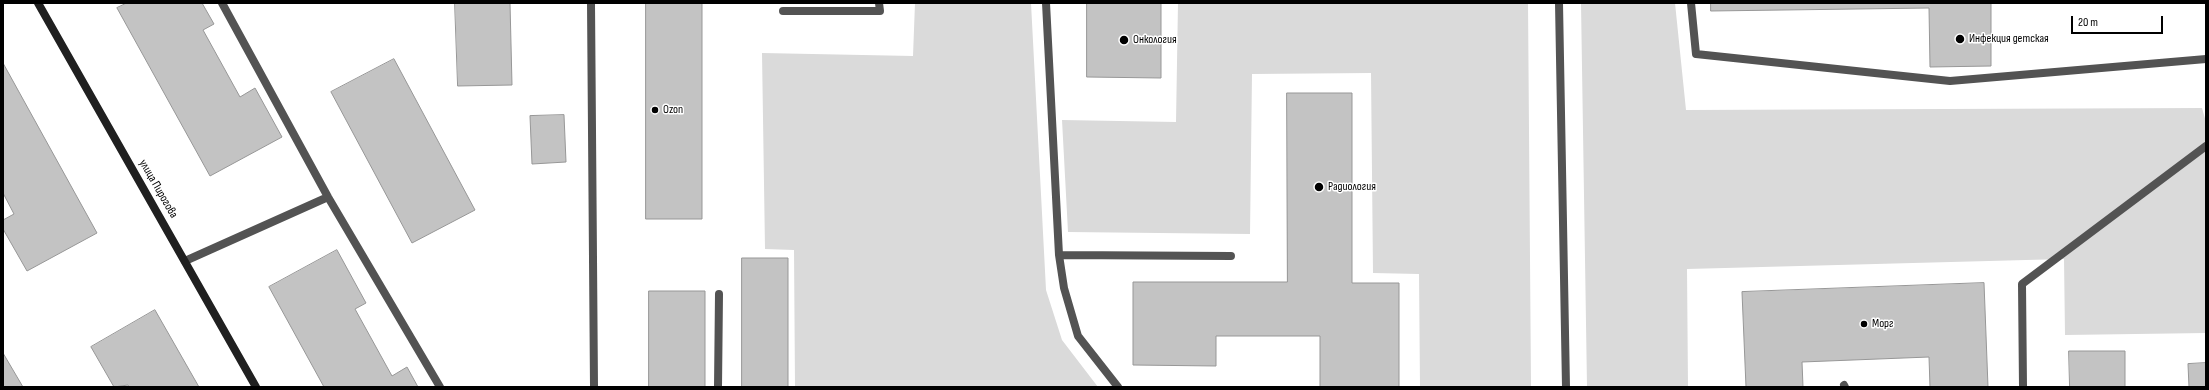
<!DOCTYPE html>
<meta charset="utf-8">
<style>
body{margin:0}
#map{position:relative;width:2209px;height:390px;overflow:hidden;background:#fff;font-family:"Sofia Sans Condensed",sans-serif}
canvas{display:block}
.frame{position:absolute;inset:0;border:4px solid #000;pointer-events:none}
.scale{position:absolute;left:2071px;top:16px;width:92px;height:18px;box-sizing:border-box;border:2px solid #000;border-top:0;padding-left:5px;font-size:12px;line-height:14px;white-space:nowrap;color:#000;-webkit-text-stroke:3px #fff;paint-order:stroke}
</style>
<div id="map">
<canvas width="2209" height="390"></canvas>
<div class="frame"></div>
<div class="scale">20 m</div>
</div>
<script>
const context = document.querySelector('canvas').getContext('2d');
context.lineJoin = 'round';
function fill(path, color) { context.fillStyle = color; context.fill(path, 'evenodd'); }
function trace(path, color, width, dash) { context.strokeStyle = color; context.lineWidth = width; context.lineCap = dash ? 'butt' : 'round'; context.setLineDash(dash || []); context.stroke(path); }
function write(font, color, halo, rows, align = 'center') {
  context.font = font + ' "Sofia Sans Condensed",sans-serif'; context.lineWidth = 3; context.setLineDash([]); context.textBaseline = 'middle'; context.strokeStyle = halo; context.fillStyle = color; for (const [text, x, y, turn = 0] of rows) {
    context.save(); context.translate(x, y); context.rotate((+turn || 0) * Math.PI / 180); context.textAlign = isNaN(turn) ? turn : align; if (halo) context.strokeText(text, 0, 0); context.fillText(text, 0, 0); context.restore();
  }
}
fill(new Path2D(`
 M915,3H1031L1046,290L1062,340L1098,387H795L794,250L765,249L762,53L913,56Z
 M1178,3H1528L1531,387H1420L1419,274L1373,273L1371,73L1252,74L1250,234L1068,232L1062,120L1176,122Z
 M1581,3H1675L1686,110L2202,108L2206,122V333L2065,335L2064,259L1687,269L1688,387H1587Z`), '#dadada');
const building = new Path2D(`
 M127,3H202L214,24L203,30L240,97L255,88L282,137L210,176L117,8Z
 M455,3H510L512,85L458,86Z
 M646,3H702V219H646Z
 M1087,3H1161V78L1087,77Z
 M1711,3H1991V66L1930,67L1929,8L1711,11Z
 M394,59L475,210L412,243L331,92Z
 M3,63L97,233L27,271L3,229V220L14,214L3,193Z
 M1287,93H1352V283H1399V387H1320V336H1216V366L1133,365V282H1287Z
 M564,115L566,162L532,164L530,116Z
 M337,250L366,303L355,309L392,376L407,367L418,387H324L269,287Z
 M742,258H788V387H742Z
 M1984,283L1988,387H1930L1929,357L1802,362L1803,387H1746L1742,292Z
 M649,291H705V387H649Z
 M155,310L199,387H129L128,385L114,387L91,347Z
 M2069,351H2125V387H2070Z
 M3,353L23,387H3Z
 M2206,363V387H2189L2188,364Z`);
fill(building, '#c3c3c3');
trace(building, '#979797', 1);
trace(new Path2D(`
 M222,3L328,197L440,387
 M591,3L594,387
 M1046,3L1059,255L1064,288L1078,336L1118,387
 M1691,3L1696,54L1950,81L2206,59
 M783,11H880L879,3
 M1059,255L1231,256
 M185,261L328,197
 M1844,385L1845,387
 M718,387L719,294
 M2023,387L2022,284L2206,146`), '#535353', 8);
trace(new Path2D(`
 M1559,3L1566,387`), '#535353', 8);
trace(new Path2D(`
 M38,3L256,387`), '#202020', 8);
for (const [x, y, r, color] of [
 [1960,39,5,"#000"],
 [1124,40,5,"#000"],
 [655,110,4,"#000"],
 [1319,187,5,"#000"],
 [1864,324,4,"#000"]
]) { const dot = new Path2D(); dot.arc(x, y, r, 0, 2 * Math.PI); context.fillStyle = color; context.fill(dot); trace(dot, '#fff', 1.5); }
write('12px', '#000', '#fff', [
 ["Инфекция детская",1969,39],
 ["Онкология",1133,40],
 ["Ozon",663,110],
 ["Радиология",1328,187],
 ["Морг",1872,324]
], 'left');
write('12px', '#000', '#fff', [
 ["улица Пирогова",158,189,60]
]);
</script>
